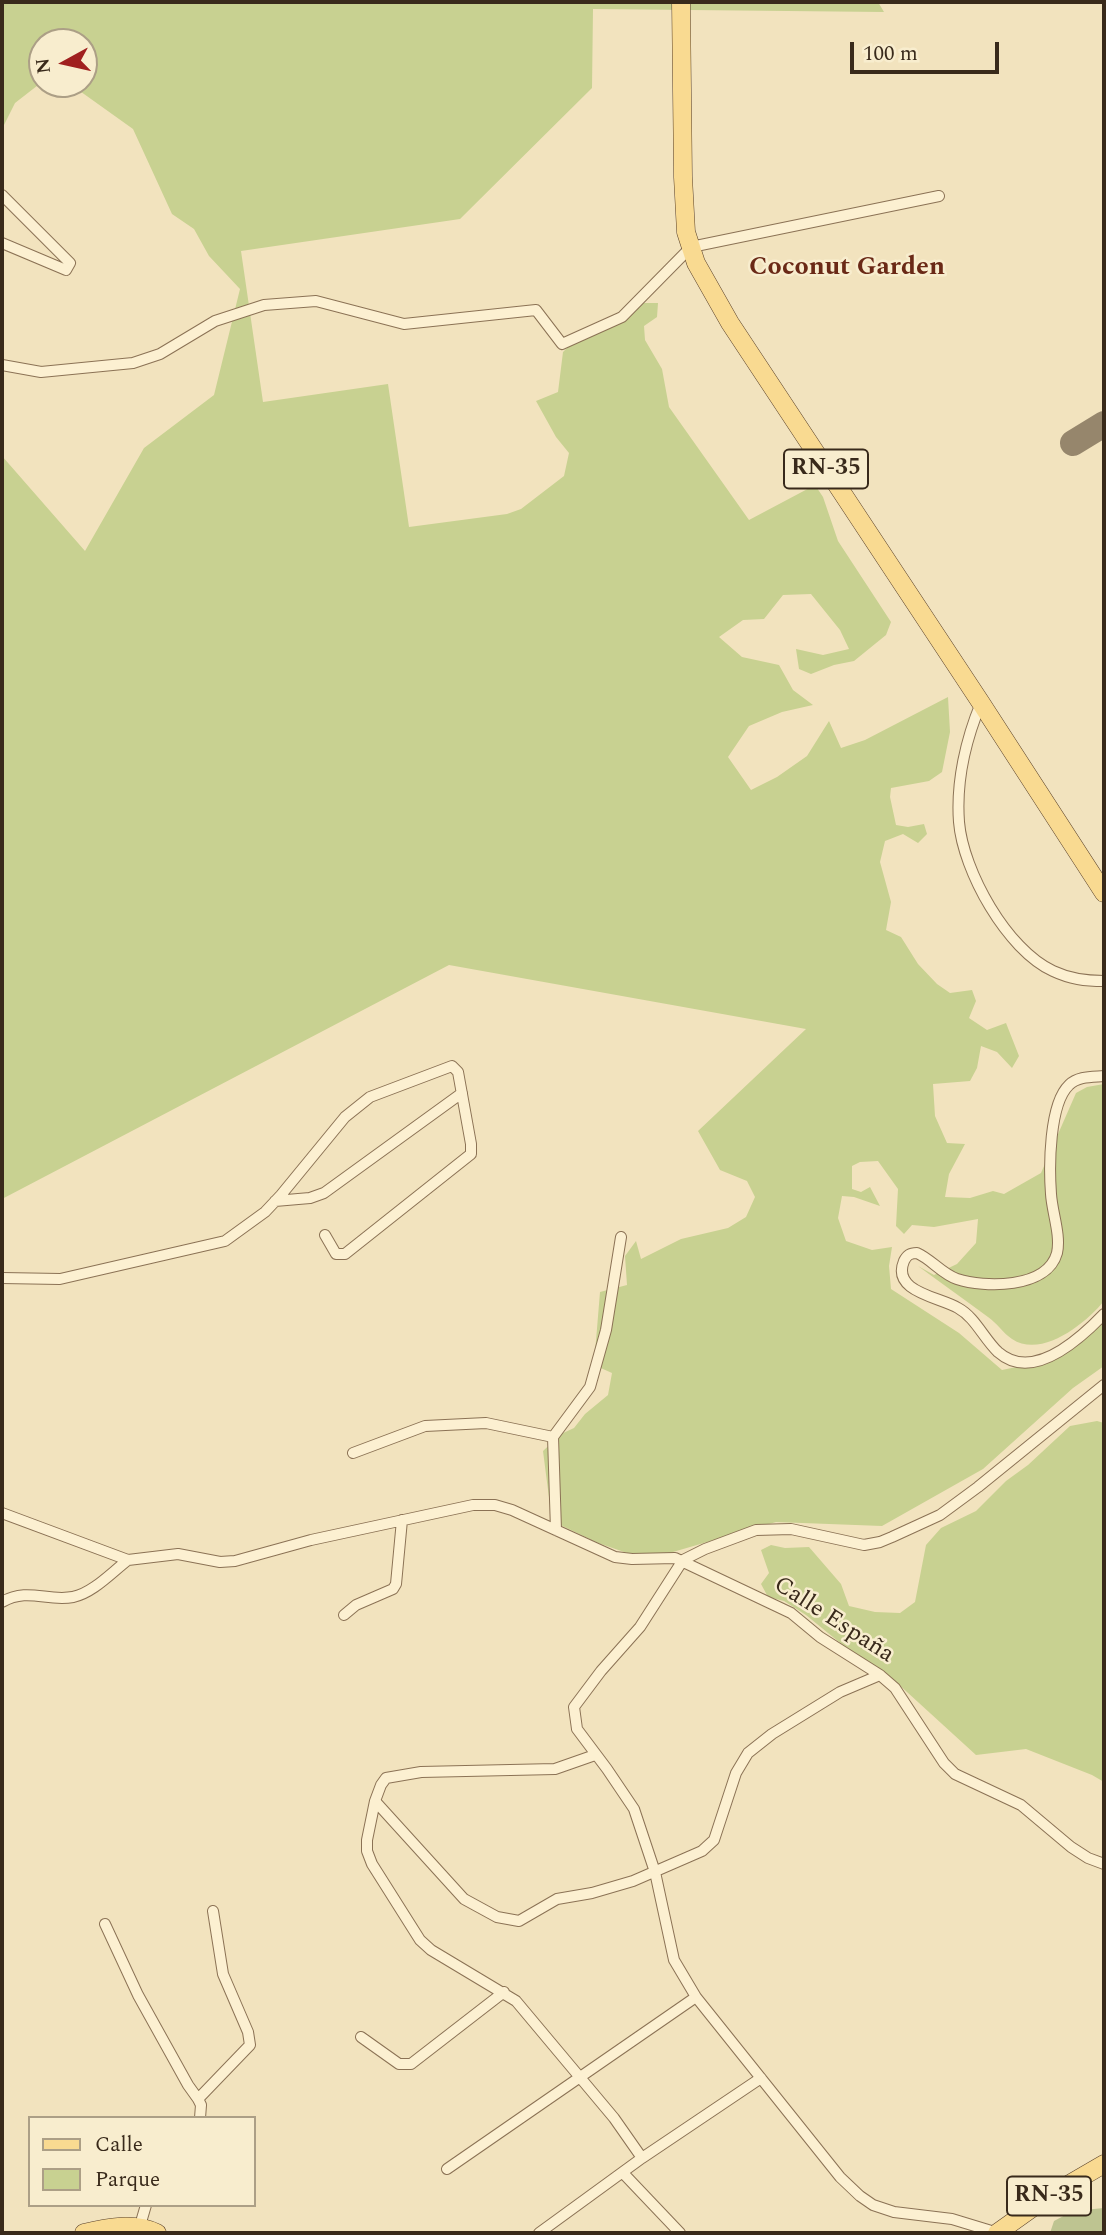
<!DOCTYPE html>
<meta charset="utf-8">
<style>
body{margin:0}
#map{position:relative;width:1106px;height:2235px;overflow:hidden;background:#f2e3be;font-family:Spectral,serif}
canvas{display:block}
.frame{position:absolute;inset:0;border:4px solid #392a1b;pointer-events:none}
.legend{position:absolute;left:28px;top:2116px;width:228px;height:91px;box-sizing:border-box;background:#f8edce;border:2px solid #ac9f86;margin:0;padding:9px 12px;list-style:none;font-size:21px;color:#392a1b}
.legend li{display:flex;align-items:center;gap:14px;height:35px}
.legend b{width:35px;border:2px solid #ac9f86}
.north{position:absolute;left:28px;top:28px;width:70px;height:70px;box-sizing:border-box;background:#f8edce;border:2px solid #ac9f86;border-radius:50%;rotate:262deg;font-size:19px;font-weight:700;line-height:28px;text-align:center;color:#392a1b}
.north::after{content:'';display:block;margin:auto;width:24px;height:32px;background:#a0201f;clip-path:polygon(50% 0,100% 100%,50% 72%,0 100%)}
.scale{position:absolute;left:850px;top:42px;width:149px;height:32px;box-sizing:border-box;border:4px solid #392a1b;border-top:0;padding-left:9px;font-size:21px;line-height:24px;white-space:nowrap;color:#392a1b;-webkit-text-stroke:5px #f8edce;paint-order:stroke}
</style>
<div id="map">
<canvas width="1106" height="2235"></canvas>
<div class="frame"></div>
<ul class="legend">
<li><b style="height:9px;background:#f9da91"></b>Calle</li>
<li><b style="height:19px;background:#c8d191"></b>Parque</li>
</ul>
<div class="north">N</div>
<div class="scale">100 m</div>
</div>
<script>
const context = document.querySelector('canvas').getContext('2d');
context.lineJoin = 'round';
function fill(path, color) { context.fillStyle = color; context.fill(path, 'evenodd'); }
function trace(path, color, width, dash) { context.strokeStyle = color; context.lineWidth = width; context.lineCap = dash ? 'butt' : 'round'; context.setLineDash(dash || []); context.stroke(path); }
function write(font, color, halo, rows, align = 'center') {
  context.font = font + ' Spectral,serif'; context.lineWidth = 5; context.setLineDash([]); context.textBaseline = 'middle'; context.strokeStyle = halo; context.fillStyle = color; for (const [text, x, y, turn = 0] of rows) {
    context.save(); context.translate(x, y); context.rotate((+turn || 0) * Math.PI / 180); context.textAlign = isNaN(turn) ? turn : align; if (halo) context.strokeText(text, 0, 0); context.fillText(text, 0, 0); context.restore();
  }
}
fill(new Path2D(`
 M2,2H878L884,12L593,9L592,88L460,219L241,251L263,402L388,384L409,527L507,514L521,509L564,476L569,453L556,437L536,401L558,392L563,352L572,343L642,303H658L657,317L644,326L645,340L662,369L669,407L749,520L815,485L823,497L838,541L891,622L886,635L854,661L834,665L811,674L799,669L796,649L823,655L849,649L840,630L811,594L783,595L764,619L743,620L719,637L742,657L779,665L793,690L813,705L782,712L749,726L728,757L751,790L777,777L807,756L829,721L841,748L865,740L948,697L950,732L942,772L929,781L891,788L890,797L896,825L908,827L924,824L927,834L918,843L903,834L885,841L880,862L891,902L886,930L901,937L918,964L937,984L950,993L972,990L976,1001L969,1018L987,1030L1006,1023L1019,1056L1012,1068L997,1052L981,1046L977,1068L970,1081L933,1084L935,1116L947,1143L965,1144L949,1174L945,1197L970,1198L993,1191L1004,1194L1041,1173L1076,1093L1087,1087L1104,1084V1301C1086,1323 1042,1359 1012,1339C1003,1333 997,1323 988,1317C965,1300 941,1283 918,1266L934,1275L957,1264L976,1243L978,1219L934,1227L912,1225L904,1234L896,1226L898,1189L878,1161L860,1162L852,1166V1189L861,1192L870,1187L880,1206L854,1197L842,1196L838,1218L846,1241L872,1250L892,1247L889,1266L891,1289L959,1333L1002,1370L1055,1359L1104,1319V1366L1073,1388L983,1469L882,1526L776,1522L666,1554H630L598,1543L552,1521L543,1451L561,1434L574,1428L585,1414L608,1395L612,1373L594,1365L600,1292L627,1285L625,1256L636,1241L641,1259L681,1239L728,1228L746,1217L755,1197L747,1181L720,1170L698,1131L806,1029L449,965L2,1199V456L85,551L144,448L214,395L240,289L209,256L194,229L172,214L133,129L70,84H84V42H42V82L15,103L2,129Z
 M1097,1421L1104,1423V1782L1092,1775L1026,1749L976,1755L896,1682L872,1669L806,1615L784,1601L768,1597L761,1584L769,1573L761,1550L771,1545L785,1548L809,1547L841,1584L849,1606L875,1612L900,1613L915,1602L926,1545L941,1528L976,1511L1006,1481L1028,1465L1070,1426Z`), '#c8d191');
fill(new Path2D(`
 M1104,2208V2233H1050L1054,2221L1073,2211Z`), '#bec491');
trace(new Path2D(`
 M1073,443L1104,424`), '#96866c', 26);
const street = new Path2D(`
 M2,195L70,263L66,270L2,243
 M2,365L41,372L133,363L160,354L215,321L264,305L316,301L404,324L536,310L562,344L622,317L691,247L939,196
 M981,703C966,739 956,782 959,822C963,871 1007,950 1053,971C1070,979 1085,981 1104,981
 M1104,1076C1092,1077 1078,1076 1069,1085C1049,1104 1049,1167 1051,1194C1052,1212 1061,1235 1057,1253C1047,1289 984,1288 957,1279C942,1274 931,1259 917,1253C910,1253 907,1255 904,1261C891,1292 940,1297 958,1308C975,1317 984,1339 998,1352C1033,1383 1080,1339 1104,1314
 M275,1201L310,1198L324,1193L462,1093
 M2,1278L60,1279L225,1241L265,1212L281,1195L345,1117L370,1097L452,1066L458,1072L471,1144V1154L345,1254H336L325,1235
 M353,1453L425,1426L486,1423L553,1437
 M2,1513L128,1560L178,1554L220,1562L235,1561L311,1540L473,1505H495L512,1510L615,1557L632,1559L675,1558L791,1613L820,1637L880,1675L895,1688L944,1763L955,1774L1021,1805L1071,1847L1088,1858L1104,1864
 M556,1530L553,1437L590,1387L606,1330L621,1237
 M2,1602C28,1587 47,1602 73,1597C93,1593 112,1572 128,1560
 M344,1615L356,1605L393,1589L396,1584L402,1520
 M595,1755L555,1769L421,1772L386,1778L381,1785L375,1801L367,1840V1851L372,1864L420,1940L431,1950L516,2001L614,2118L642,2158
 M375,1801L464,1899L497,1917L519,1921L557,1899L592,1893L633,1881L702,1851L714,1840L736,1773L748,1753L772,1734L840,1692L880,1675
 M105,1924L138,1995L188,2085L198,2099L201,2105L200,2118
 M361,2037L399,2064H411L504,1992
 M198,2099L250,2045L248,2032L223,1974L213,1911
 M447,2169L696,1997
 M623,2173L680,2233
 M139,2229L146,2205
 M539,2233L642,2158L761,2078
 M998,2233L952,2219L894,2212L873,2205L860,2196L840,2177L696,1997L674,1960L655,1872L634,1809L607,1769L577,1729L574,1707L601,1671L640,1627L683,1560L705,1549L756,1530L791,1529L864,1545L880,1542L892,1537L940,1515L978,1487L1104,1385`);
const primary = new Path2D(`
 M681,2L683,177L686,232L696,263L730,323L981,703L1104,893
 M84,2233C108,2227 134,2222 157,2233
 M997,2233L1049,2196L1104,2164`);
trace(street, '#8b7255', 12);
trace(primary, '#59402a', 19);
trace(street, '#fcf0d1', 10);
trace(primary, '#f9da91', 18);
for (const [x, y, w] of [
 [826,469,84],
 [1049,2196,84]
]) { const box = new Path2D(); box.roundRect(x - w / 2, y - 19.5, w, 39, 5); context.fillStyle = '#f8edce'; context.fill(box); trace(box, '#392a1b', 2); }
write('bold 23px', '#392a1b', null, [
 ["RN-35",826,469],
 ["RN-35",1049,2196]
]);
write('24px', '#392a1b', '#f8edce', [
 ["Calle España",833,1621,33]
]);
write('bold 26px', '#6a2916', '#f8edce', [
 ["Coconut Garden",847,269]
]);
</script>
